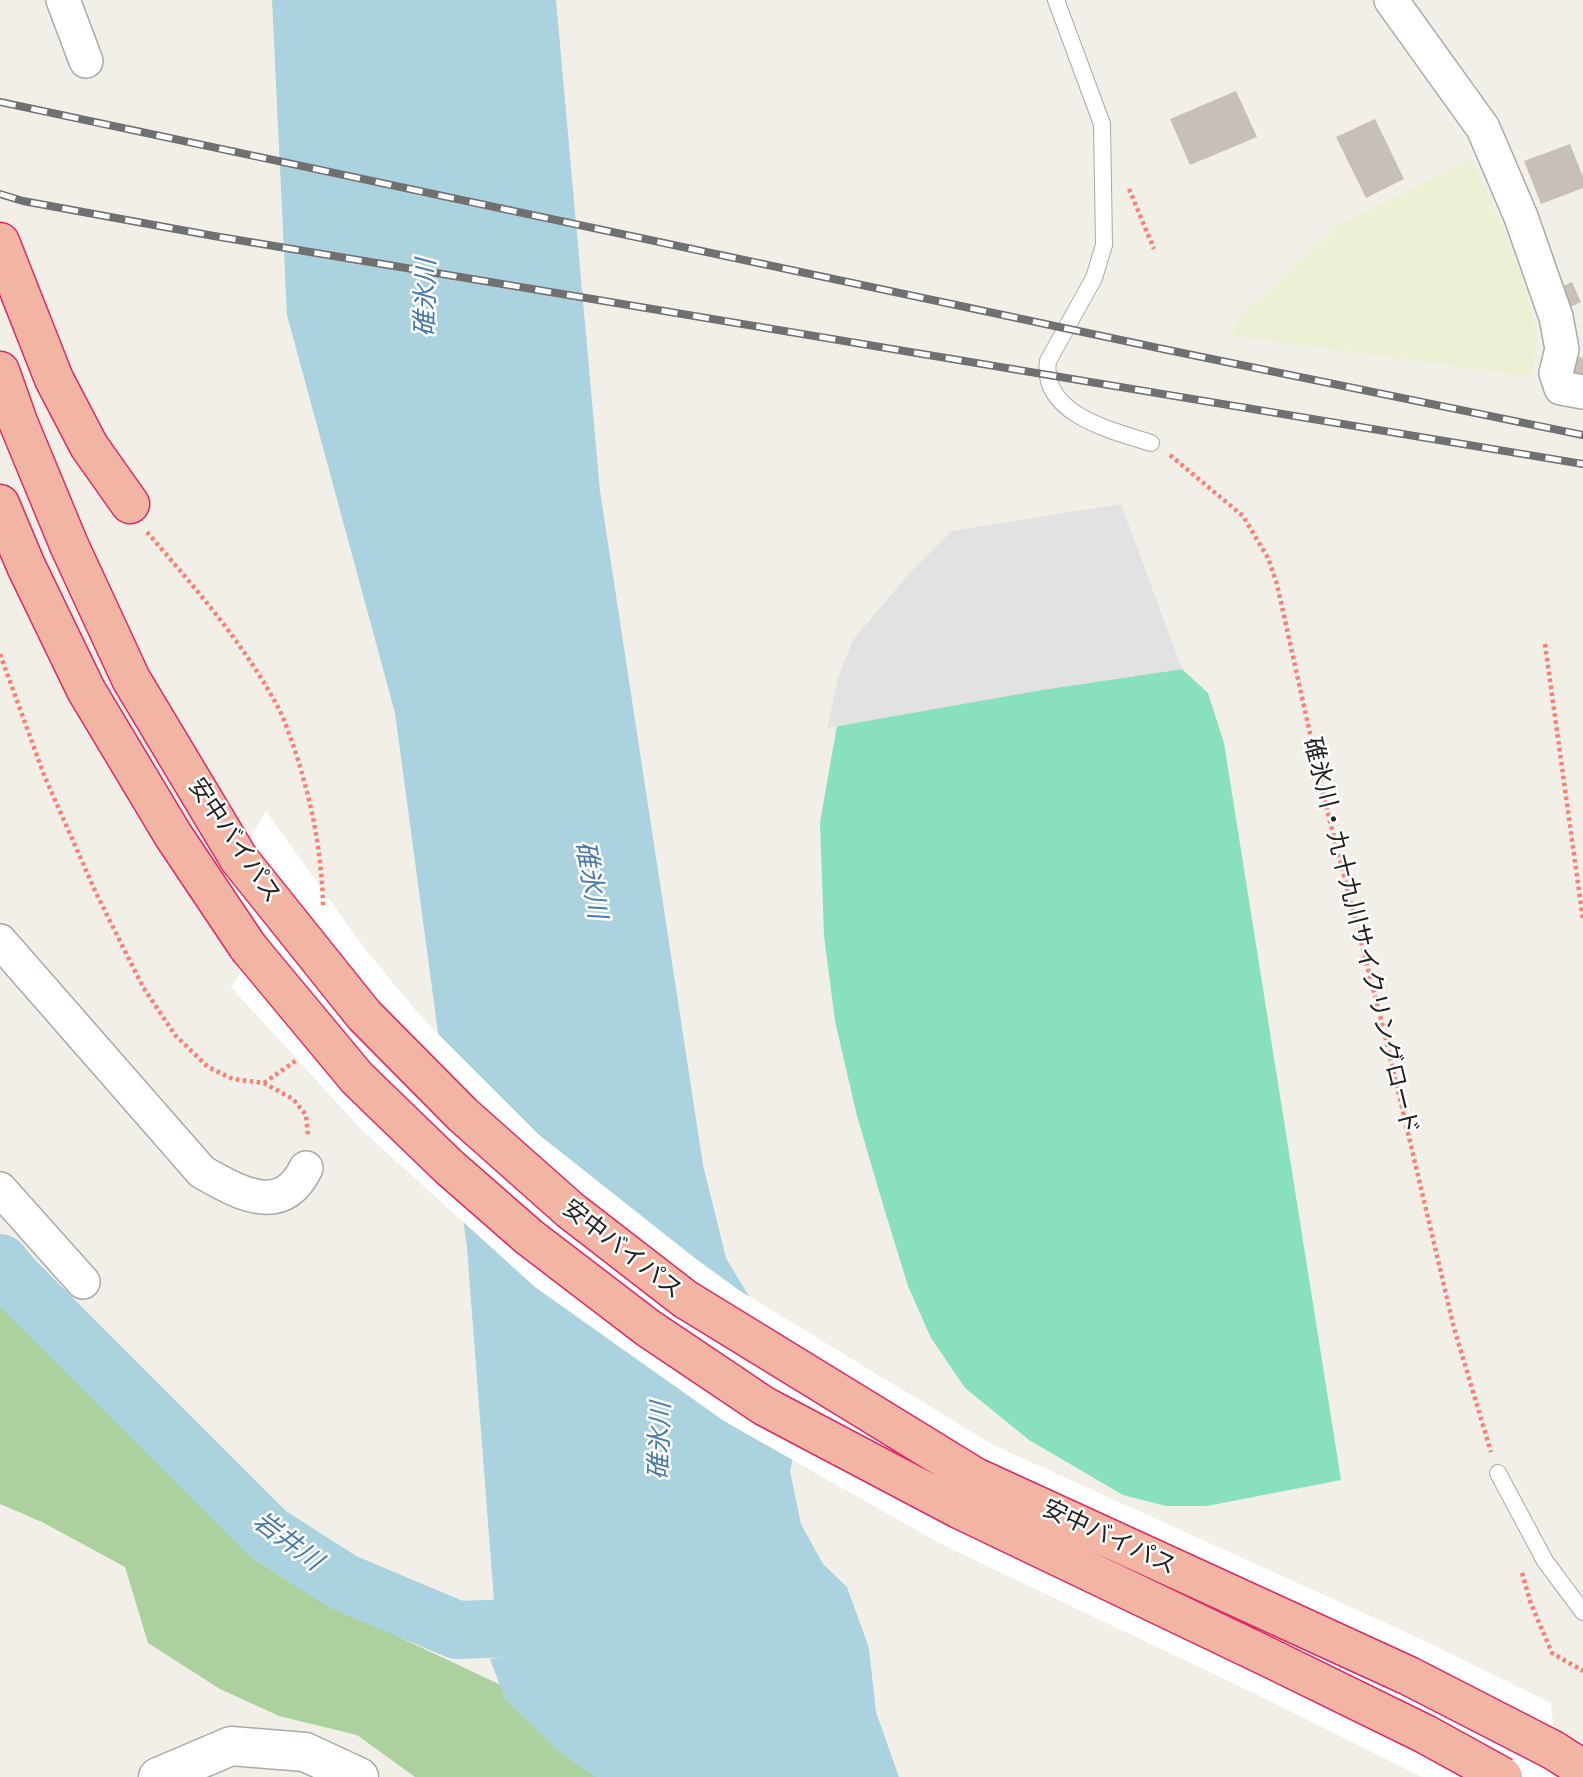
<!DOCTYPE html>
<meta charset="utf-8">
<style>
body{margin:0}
canvas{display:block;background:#f2efe9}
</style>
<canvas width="1583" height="1777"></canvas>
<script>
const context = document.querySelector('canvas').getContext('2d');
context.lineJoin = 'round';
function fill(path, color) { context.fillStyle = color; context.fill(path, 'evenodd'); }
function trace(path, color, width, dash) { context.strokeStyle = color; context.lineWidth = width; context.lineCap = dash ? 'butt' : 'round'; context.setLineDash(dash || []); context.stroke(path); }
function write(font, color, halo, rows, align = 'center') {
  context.font = font + ' "Space Grotesk","Noto Sans JP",sans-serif'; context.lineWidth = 5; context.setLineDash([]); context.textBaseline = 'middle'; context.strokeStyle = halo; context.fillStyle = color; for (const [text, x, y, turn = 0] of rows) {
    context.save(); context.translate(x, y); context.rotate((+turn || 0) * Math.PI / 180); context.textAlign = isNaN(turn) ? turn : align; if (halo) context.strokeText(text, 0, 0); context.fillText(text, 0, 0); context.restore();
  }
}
fill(new Path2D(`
 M1471,157L1496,211L1523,278L1538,339L1532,377L1232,336L1235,322L1337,226Z`), '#eef0d5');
fill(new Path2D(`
 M0,1280L72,1352L229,1522L367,1622L537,1702L605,1777H415L357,1735L279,1716L220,1689L148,1643L125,1567L42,1522L0,1504Z`), '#add19e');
fill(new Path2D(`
 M1182,669L1208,693L1224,743L1341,1480L1207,1506H1166L1123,1495L1029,1440L965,1388L931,1338L908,1286L881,1198L857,1116L835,1021L824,936L820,822L837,726L1041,690Z`), '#88e0be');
fill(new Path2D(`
 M1121,504L1182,669L1041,690L827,728L838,678L853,640L906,577L952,531Z`), '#e2e2e2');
fill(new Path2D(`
 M272,0H556L600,491L703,1165L726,1258L766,1325L805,1406L790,1471L801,1524L823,1564L847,1587L869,1648L876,1712L899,1777H595L556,1749L505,1699L490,1659L526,1654L515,1628L494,1601L467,1248L395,713L287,315Z`), '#aad3df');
fill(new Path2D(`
 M266,811L364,948L423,1019L538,1134L696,1259L740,1291L993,1445L1410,1634L1551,1703L1557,1777H1422L1264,1698L941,1544L724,1421L535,1287L363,1131L231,987L238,978L256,921L224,876L239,859Z`), '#fff');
trace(new Path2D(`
 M0,1263L14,1280L268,1534L343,1582L457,1630L515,1628L564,1636L592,1650`), '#aad3df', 58);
fill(new Path2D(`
 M1236,91L1257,137L1190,165L1170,119Z
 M1375,119L1404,179L1366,198L1336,137Z
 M1570,144L1583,177V188L1541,204L1524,161Z
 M1572,282L1581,302L1559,312L1550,292Z
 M1576,356L1583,358V382L1569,378Z`), '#c7bfb8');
const service = new Path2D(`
 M1056,0L1102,124L1104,245L1094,278L1048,361C1040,415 1114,431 1151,443
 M1498,1473L1545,1561L1583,1612`);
const minor = new Path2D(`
 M63,0L86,61
 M1391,0L1483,128L1521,217L1556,317L1562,349L1556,373L1561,388L1583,392
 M0,941L202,1172C238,1192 281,1219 306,1168
 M0,1189L83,1282`);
const tertiary = new Path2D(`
 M158,1777L231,1746L305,1752L359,1777`);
const trunk = new Path2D(`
 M0,242L54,379L89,446L130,504
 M0,371L18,422L69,545L131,679L239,859
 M0,504L26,566L86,690L173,835L248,947
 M1553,1750L1583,1769`);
trace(service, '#a9a9a9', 18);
trace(minor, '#a9a9a9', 36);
trace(tertiary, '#a9a9a9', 41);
trace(trunk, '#dc2a67', 41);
trace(new Path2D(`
 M1129,189L1154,249
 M1170,455L1243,516L1268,558L1277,584L1326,806L1383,1027L1454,1328L1491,1452
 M147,532C195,588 245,644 280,711C285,721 289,734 293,745C311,797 322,852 323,907
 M1545,644L1583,920
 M0,654L44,775L96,893L143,987L175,1035L208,1067L233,1079L264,1083L293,1099L306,1115L308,1136
 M264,1083L298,1059
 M1522,1573L1531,1604L1552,1653L1583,1671`), '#fa8072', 4.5, [3.5, 3.5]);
trace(service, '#fff', 16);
trace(minor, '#fff', 33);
trace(tertiary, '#fff', 38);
trace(trunk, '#f2b4a3', 38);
const rail = new Path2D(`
 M0,102L1163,349L1583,435
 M0,194L23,201L214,236L1583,464`);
trace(rail, '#707070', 8);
trace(rail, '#fff', 5, [16]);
const trunkBridge = new Path2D(`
 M239,859L364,1015L463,1115L570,1210L685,1299L975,1477L1409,1676L1553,1750
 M248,947L357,1078L449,1167L529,1237L648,1328L764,1406L959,1509L1270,1658L1425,1734L1503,1777`);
trace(trunkBridge, '#dc2a67', 41, []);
trace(trunkBridge, '#f2b4a3', 38);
write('24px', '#222', '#fff', [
 ["安中バイパス",234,841,56],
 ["碓氷川・九十九川サイクリングロード",1360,936,76],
 ["安中バイパス",622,1250,38],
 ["安中バイパス",1109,1538,25]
]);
write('italic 26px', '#4a7aab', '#fff', [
 ["碓氷川",427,298,-89],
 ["碓氷川",590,880,80],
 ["碓氷川",661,1441,-88],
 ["岩井川",287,1542,37]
]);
</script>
